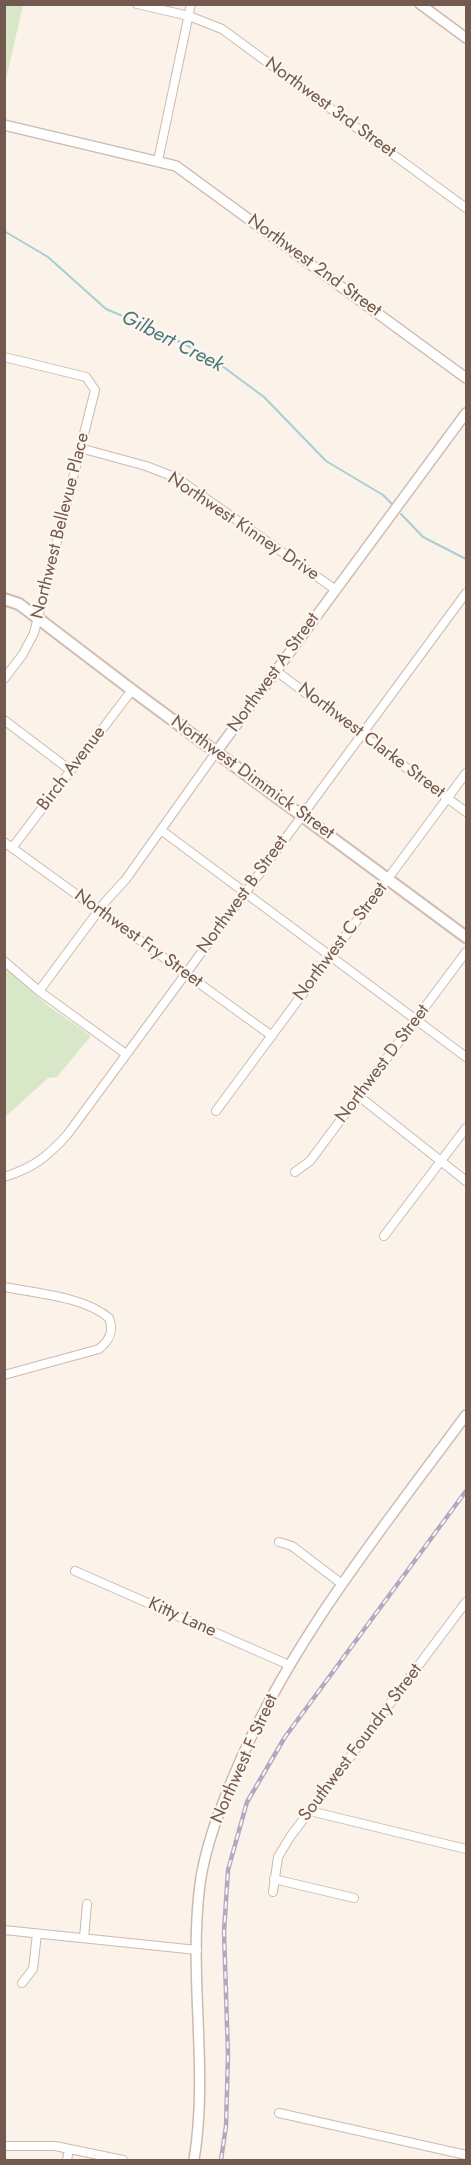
<!DOCTYPE html>
<style>
body{margin:0}
#map{position:relative;width:471px;height:2165px;overflow:hidden;background:#fbf2e9;font-family:Jost,sans-serif}
canvas{display:block}
.frame{position:absolute;inset:0;border:6px solid #73594f;pointer-events:none}
</style>
<div id="map">
<canvas width="471" height="2165"></canvas>
<div class="frame"></div>
</div>
<script>
const context = document.querySelector('canvas').getContext('2d');
context.lineJoin = 'round';
function fill(path, color) { context.fillStyle = color; context.fill(path, 'evenodd'); }
function trace(path, color, width, dash) { context.strokeStyle = color; context.lineWidth = width; context.lineCap = dash ? 'butt' : 'round'; context.setLineDash(dash || []); context.stroke(path); }
function write(font, color, halo, rows, align = 'center') {
  context.font = font + ' Jost,sans-serif'; context.lineWidth = 4.5; context.setLineDash([]); context.textBaseline = 'middle'; context.strokeStyle = halo; context.fillStyle = color; for (const [text, x, y, turn = 0] of rows) {
    context.save(); context.translate(x, y); context.rotate((+turn || 0) * Math.PI / 180); context.textAlign = isNaN(turn) ? turn : align; if (halo) context.strokeText(text, 0, 0); context.fillText(text, 0, 0); context.restore();
  }
}
fill(new Path2D(`
 M4,5H23L5,83H4Z
 M5,966L47,1005L91,1036L57,1077L48,1078L5,1117Z`), '#d7e7c8');
trace(new Path2D(`
 M4,231L48,257L106,309L158,331L210,357L264,397L326,461L383,495L391,503
 M401,514L423,537L466,559`), '#a6cfd3', 2);
const minor = new Path2D(`
 M137,4L189,16L222,29L466,208
 M158,161L191,4
 M4,357L86,377L95,390L34,633L23,654L4,679
 M80,448L146,466L177,478L336,590
 M276,671L466,812
 M4,720L70,770
 M161,830L466,1057
 M4,842L272,1036
 M12,848L132,690
 M4,961L39,991L126,1054
 M39,991L105,902L126,879L217,751
 M360,1097L466,1181
 M216,1111L466,773
 M295,1172L310,1161L466,952
 M4,1177C33,1168 47,1157 67,1135L466,593
 M384,1236L466,1128
 M4,1287C36,1293 85,1297 109,1318C114,1331 110,1340 99,1349L4,1375
 M279,1542L292,1546L342,1584
 M75,1571L289,1665
 M310,1811L466,1849
 M274,1879L354,1898
 M273,1892L278,1857L290,1837L466,1602
 M4,1930L197,1950
 M84,1938L87,1904
 M22,1983L33,1969L37,1934
 M279,2113L466,2155
 M4,2146H55L123,2160
 M67,2160L69,2149`);
const tertiary = new Path2D(`
 M420,4L466,38
 M4,125L176,166L466,378
 M217,751L466,413
 M194,2160C209,2069 188,1976 200,1884C205,1848 218,1814 232,1780C287,1645 380,1532 466,1415`);
const secondary = new Path2D(`
 M4,599L19,604L27,610L132,690L466,937`);
trace(minor, '#ccbaaf', 10);
trace(tertiary, '#ccbaaf', 12);
trace(secondary, '#d0bcb0', 14);
trace(minor, '#fff', 8);
trace(tertiary, '#fff', 9);
trace(secondary, '#fff', 10);
const rail = new Path2D(`
 M221,2160L226,2126L228,2055L224,1932L228,1870L247,1802L285,1737L466,1491`);
trace(rail, '#b5a7c4', 4.5);
trace(rail, '#fdf7ef', 2, [7]);
write('18px', '#73594f', '#fdf7ef', [
 ["Northwest 3rd Street",330,108,36],
 ["Northwest 2nd Street",314,266,36],
 ["Northwest Bellevue Place",61,526,-76],
 ["Northwest Kinney Drive",243,527,34],
 ["Northwest A Street",274,673,-54],
 ["Northwest Clarke Street",371,741,37],
 ["Birch Avenue",72,769,-53],
 ["Northwest Dimmick Street",252,778,36],
 ["Northwest B Street",243,895,-54],
 ["Northwest Fry Street",138,939,36],
 ["Northwest C Street",341,942,-53],
 ["Northwest D Street",383,1064,-53],
 ["Kitty Lane",182,1618,24],
 ["Southwest Foundry Street",361,1743,-53],
 ["Northwest F Street",245,1759,-66]
]);
write('italic 20px', '#47777d', '#fdf7ef', [
 ["Gilbert Creek",172,342,27]
]);
</script>
